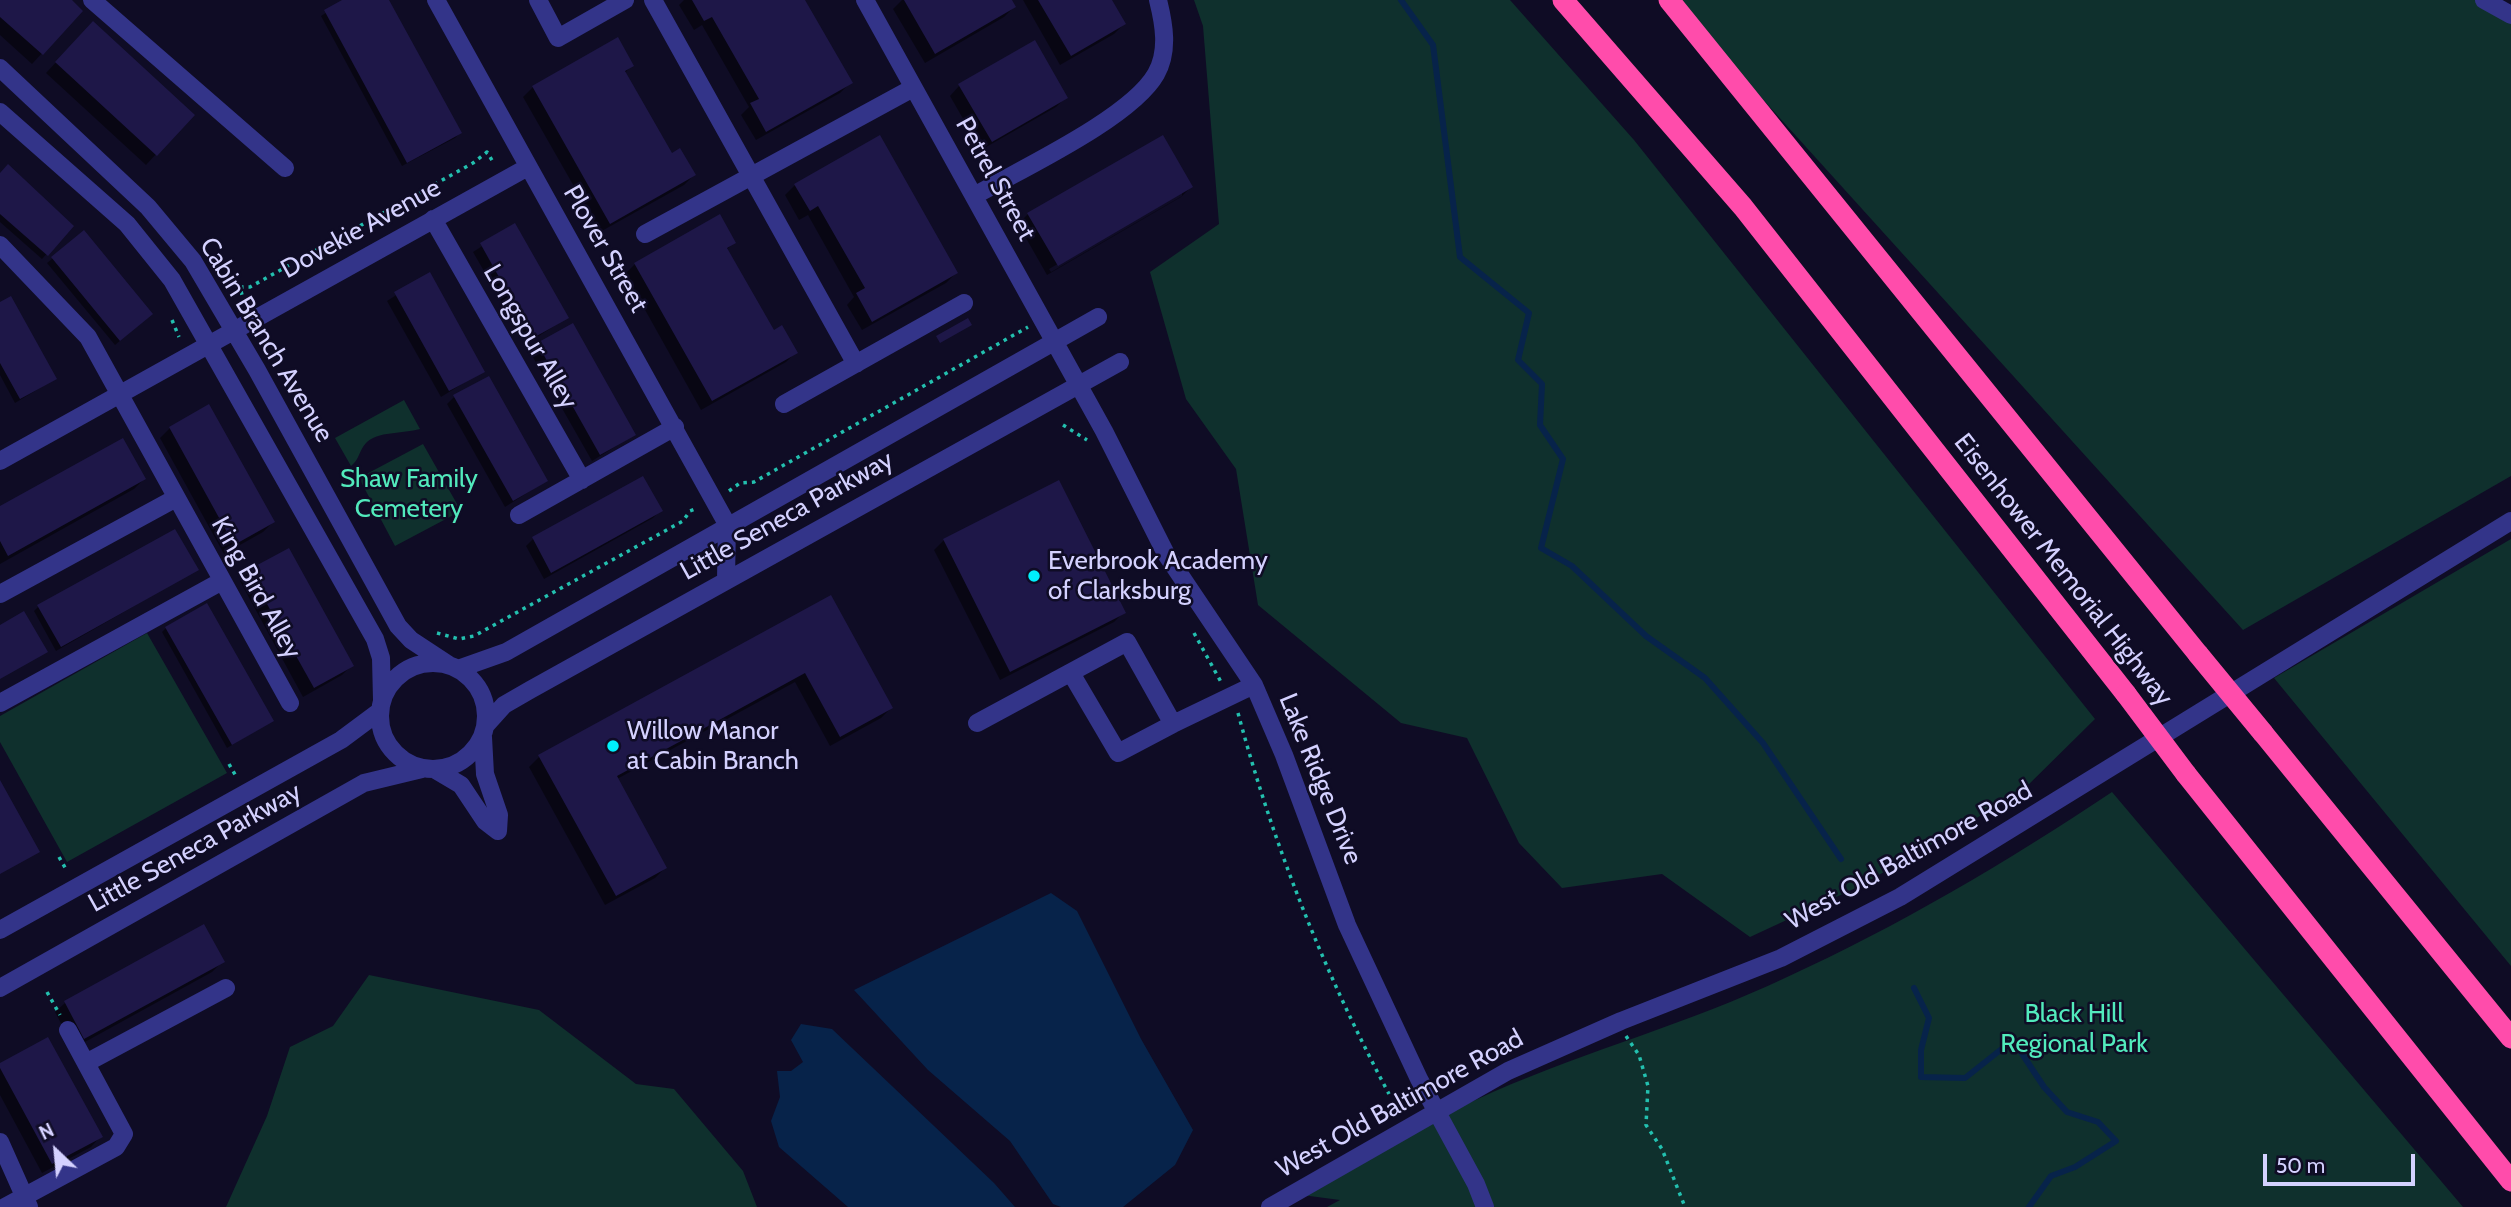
<!DOCTYPE html>
<style>
body{margin:0}
#map{position:relative;width:2511px;height:1207px;overflow:hidden;background:#0f0c25;font-family:Cabin,sans-serif}
canvas{display:block}
.north{position:absolute;left:21px;top:1116px;width:70px;height:70px;-webkit-text-stroke:5px #0f0c25;paint-order:stroke;rotate:334deg;font-size:19px;font-weight:700;line-height:28px;text-align:center;color:#d4d1ff}
.north::after{content:'';display:block;margin:auto;width:24px;height:32px;background:#d4d1ff;clip-path:polygon(50% 0,100% 100%,50% 72%,0 100%)}
.scale{position:absolute;left:2263px;top:1154px;width:152px;height:32px;box-sizing:border-box;border:4px solid #d4d1ff;border-top:0;padding-left:9px;font-size:21px;line-height:24px;white-space:nowrap;color:#d4d1ff;-webkit-text-stroke:5px #0f0c25;paint-order:stroke}
</style>
<div id="map">
<canvas width="2511" height="1207"></canvas>
<div class="north">N</div>
<div class="scale">50 m</div>
</div>
<script>
const context = document.querySelector('canvas').getContext('2d');
context.lineJoin = 'round';
function fill(path, color) { context.fillStyle = color; context.fill(path, 'evenodd'); }
function trace(path, color, width, dash) { context.strokeStyle = color; context.lineWidth = width; context.lineCap = dash ? 'butt' : 'round'; context.setLineDash(dash || []); context.stroke(path); }
function write(font, color, halo, rows, align = 'center') {
  context.font = font + ' Cabin,sans-serif'; context.lineWidth = 5; context.setLineDash([]); context.textBaseline = 'middle'; context.strokeStyle = halo; context.fillStyle = color; for (const [text, x, y, turn = 0] of rows) {
    context.save(); context.translate(x, y); context.rotate((+turn || 0) * Math.PI / 180); context.textAlign = isNaN(turn) ? turn : align; if (halo) context.strokeText(text, 0, 0); context.fillText(text, 0, 0); context.restore();
  }
}
fill(new Path2D(`
 M1194,0H1510L1634,140L2095,719L2021,792L1860,886L1750,937L1662,874L1562,888L1519,843L1467,738L1401,723L1258,605L1236,469L1186,399L1150,272L1219,224L1203,26Z
 M1673,0H2484L2511,15V476L2243,630Z
 M404,400L420,429C403,434 377,431 366,443C358,452 360,459 351,466L335,438Z
 M423,444L461,511L395,546L359,478Z
 M2511,539V966L2274,678Z
 M147,633L227,773L67,862L0,742V716Z
 M2112,792L2463,1207H1327L1340,1200L1302,1195C1364,1158 1427,1121 1493,1092C1589,1050 1690,1023 1785,978C1899,926 2007,862 2112,792Z
 M369,975L539,1010L636,1084L674,1089L743,1171L757,1207H226L267,1116L290,1047L333,1026Z`), '#0f302d');
fill(new Path2D(`
 M1051,893L1077,911L1141,1039L1193,1130L1175,1165L1123,1207H1061L1053,1204L1010,1141L928,1070L854,990Z
 M801,1024L832,1029L994,1183L1015,1207H848L779,1147L771,1121L780,1097L777,1071H791L803,1062L791,1040Z`), '#07234a');
fill(new Path2D(`
 M0,0H69L81,11L32,64L0,35Z
 M346,0H387L460,133L455,138L402,166L321,16Z
 M684,0H803L850,83L840,93L756,140L741,115L749,107L702,25L694,30L679,5Z
 M902,0H1010L1014,7L1004,17L925,63L893,9Z
 M1023,0H1110L1124,24L1114,34L1060,65Z
 M83,33L192,115L146,165L46,73Z
 M632,65L625,73L671,155L694,175L684,185L600,232L523,97L533,87Z
 M959,86L1066,97L1056,107L981,150L950,96Z
 M0,175L72,226L42,259L0,222Z
 M795,185L956,273L946,283L862,330L847,305L854,297L808,215L799,220L785,195Z
 M1191,187L1181,197L1047,275L1018,224L1028,214ZM1182,192V196L1051,272L1049,269Z
 M719,217L734,243L726,250L773,332L796,352L786,362L701,410L625,274L635,264Z
 M515,225L567,318L526,344L473,252Z
 M84,233L146,319L115,345L47,263Z
 M429,274L483,371L441,397L387,301Z
 M0,304L55,379L15,403L0,375Z
 M572,325L634,435L592,461L530,352Z
 M454,397L546,481L505,507L447,404Z
 M170,428L273,522L263,532L224,554L160,438Z
 M643,478L661,510L653,518L544,579L526,546L533,539Z
 M144,479L134,489L0,564V508Z
 M944,540L1124,612L1114,622L1000,680L934,550Z
 M197,570L56,651L34,611L38,607Z
 M249,572L352,665L342,675L303,697L240,581Z
 M831,597L891,708L881,718L830,746L795,682L617,779L665,868L655,878L605,905L529,767L539,757Z
 M166,628L272,721L227,748L162,632Z
 M203,927L222,962L212,972L74,1048L55,1012L65,1003Z
 M0,1065L100,1137L91,1147L42,1173L0,1095Z`), '#0007');
trace(new Path2D(`
 M1401,0L1433,45L1460,257L1529,313L1518,360L1542,384L1540,425L1563,459L1541,548L1572,566L1646,636L1705,678L1763,743L1841,859
 M1914,988L1929,1018L1921,1050V1077L1965,1078L2013,1040L2044,1087L2067,1112L2098,1122L2116,1141L2075,1167L2051,1176L2029,1207`), '#07234a', 6);
fill(new Path2D(`
 M0,0H72L83,11L43,55L0,17Z
 M342,0H389L462,133L407,163L324,10Z
 M692,0H805L853,83L766,132L750,103L759,99L712,17L704,21Z
 M904,0H1012L1016,7L935,54Z
 M1038,0H1112L1126,24L1071,56Z
 M93,21L195,115L157,156L55,62Z
 M618,37L634,66L625,71L672,153L680,148L696,175L610,224L532,86Z
 M1035,40L1068,98L992,142L958,84Z
 M880,135L958,273L872,322L856,293L865,288L818,206L810,211L794,184Z
 M1163,135L1193,187L1058,266L1027,213Z
 M8,164L74,226L48,256L0,214V173Z
 M720,214L736,243L727,248L774,330L782,325L798,353L712,401L634,263Z
 M515,223L569,318L533,338L480,243Z
 M84,230L153,314L120,341L51,257Z
 M430,272L485,372L449,391L394,292Z
 M11,296L57,379L20,399L0,363V302Z
 M968,318L972,325L940,343L936,336Z
 M573,323L636,435L600,455L537,343Z
 M489,376L548,481L513,501L453,395Z
 M209,404L275,522L234,545L169,427Z
 M123,438L146,479L8,556L0,541V506Z
 M643,476L663,511L551,573L532,537Z
 M1059,480L1126,613L1010,672L943,539Z
 M175,529L199,570L61,647L37,605Z
 M289,548L354,666L314,688L248,570Z
 M831,595L893,708L840,737L805,673L617,776L667,868L616,896L538,755Z
 M207,603L274,721L232,745L165,627Z
 M24,611L48,652L0,679V625Z
 M0,780L40,852L0,874Z
 M204,924L225,962L84,1039L64,1001Z
 M48,1037L103,1137L52,1164L0,1068V1063Z`), '#1e1748');
trace(new Path2D(`
 M220,267L233,285L240,287L243,299
 M240,287H250L473,163L487,152L493,162
 M172,320L179,337
 M273,344L274,359
 M1063,425L1087,440
 M729,491L740,483L754,482L1028,327
 M437,633L459,639L474,636L683,521L690,511L698,508
 M1194,633L1221,682
 M1238,713C1274,847 1324,972 1389,1094
 M229,764L237,778
 M59,857L67,871
 M47,992L60,1015
 M1626,1036L1639,1055L1648,1086L1646,1125L1662,1149L1685,1207`), '#23c0af', 3.5, [3.5, 5]);
trace(new Path2D(`
 M92,0L285,168
 M436,0L727,524L726,579
 M538,0L558,38L625,0
 M653,0L856,364
 M865,0L1104,431L1166,554L1254,685L1284,755L1347,925L1419,1079L1476,1184L1485,1207
 M2484,0L2511,15
 M0,68L148,207L193,261L257,370L398,626L411,640L449,665
 M0,112L127,224L172,280L375,639L381,658L382,700
 M974,196C1021,169 1131,118 1156,74C1169,51 1164,24 1158,0
 M433,219L582,480
 M645,234L913,88
 M0,245L88,337L290,703
 M784,404L964,303
 M0,461L528,167
 M519,515L675,427
 M0,594L176,498
 M380 716a53 53 0 1 1 106 0a53 53 0 1 1-106 0Z
 M458,669L506,652L1098,317
 M1071,673L1118,753L1173,724
 M0,703L222,581
 M977,723L1127,642L1173,724L1254,685
 M486,725L504,705L530,690L1120,362
 M483,737L485,774L499,815L498,831
 M434,769L461,785L485,821L498,831
 M0,930L341,740L380,711
 M0,988L364,783L422,769
 M86,1063L226,988
 M0,1142L29,1207
 M5,1207L116,1147L124,1134L68,1030
 M1270,1207L1508,1071L1621,1021L1781,958L1900,897L2511,521`), '#333489', 18);
trace(new Path2D(`
 M1563,0L1743,207L2126,694
 M1669,0L2198,654
 M2263,733L2511,1038
 M2186,774L2511,1181`), '#ff4cab', 21);
trace(new Path2D(`
 M2198,654L2263,733
 M2126,694L2186,774`), '#ff4cab', 21);
for (const [x, y, r, color] of [
 [1034,576,7,"#00f0fc"],
 [613,746,7,"#00f0fc"]
]) { const dot = new Path2D(); dot.arc(x, y, r, 0, 2 * Math.PI); context.fillStyle = color; context.fill(dot); trace(dot, '#0f0c25', 2.5); }
write('26px', '#d4d1ff', '#0f0c25', [
 ["Petrel Street",995,179,61],
 ["Dovekie Avenue",361,229,-29],
 ["Plover Street",605,249,60],
 ["Longspur Alley",530,337,60],
 ["Cabin Branch Avenue",266,340,59],
 ["Little Seneca Parkway",787,516,-29],
 ["Eisenhower Memorial Highway",2063,570,52],
 ["King Bird Alley",256,588,61],
 ["Lake Ridge Drive",1320,779,68],
 ["Little Seneca Parkway",195,848,-29],
 ["West Old Baltimore Road",1909,856,-29],
 ["West Old Baltimore Road",1400,1104,-29]
]);
write('26px', '#52eabc', '#0f0c25', [
 ["Shaw Family",409,479],
 ["Cemetery",409,509],
 ["Black Hill",2074,1014],
 ["Regional Park",2074,1044]
]);
write('26px', '#d4d1ff', '#0f0c25', [
 ["Everbrook Academy",1048,561],
 ["of Clarksburg",1048,591],
 ["Willow Manor",627,731],
 ["at Cabin Branch",627,761]
], 'left');
</script>
